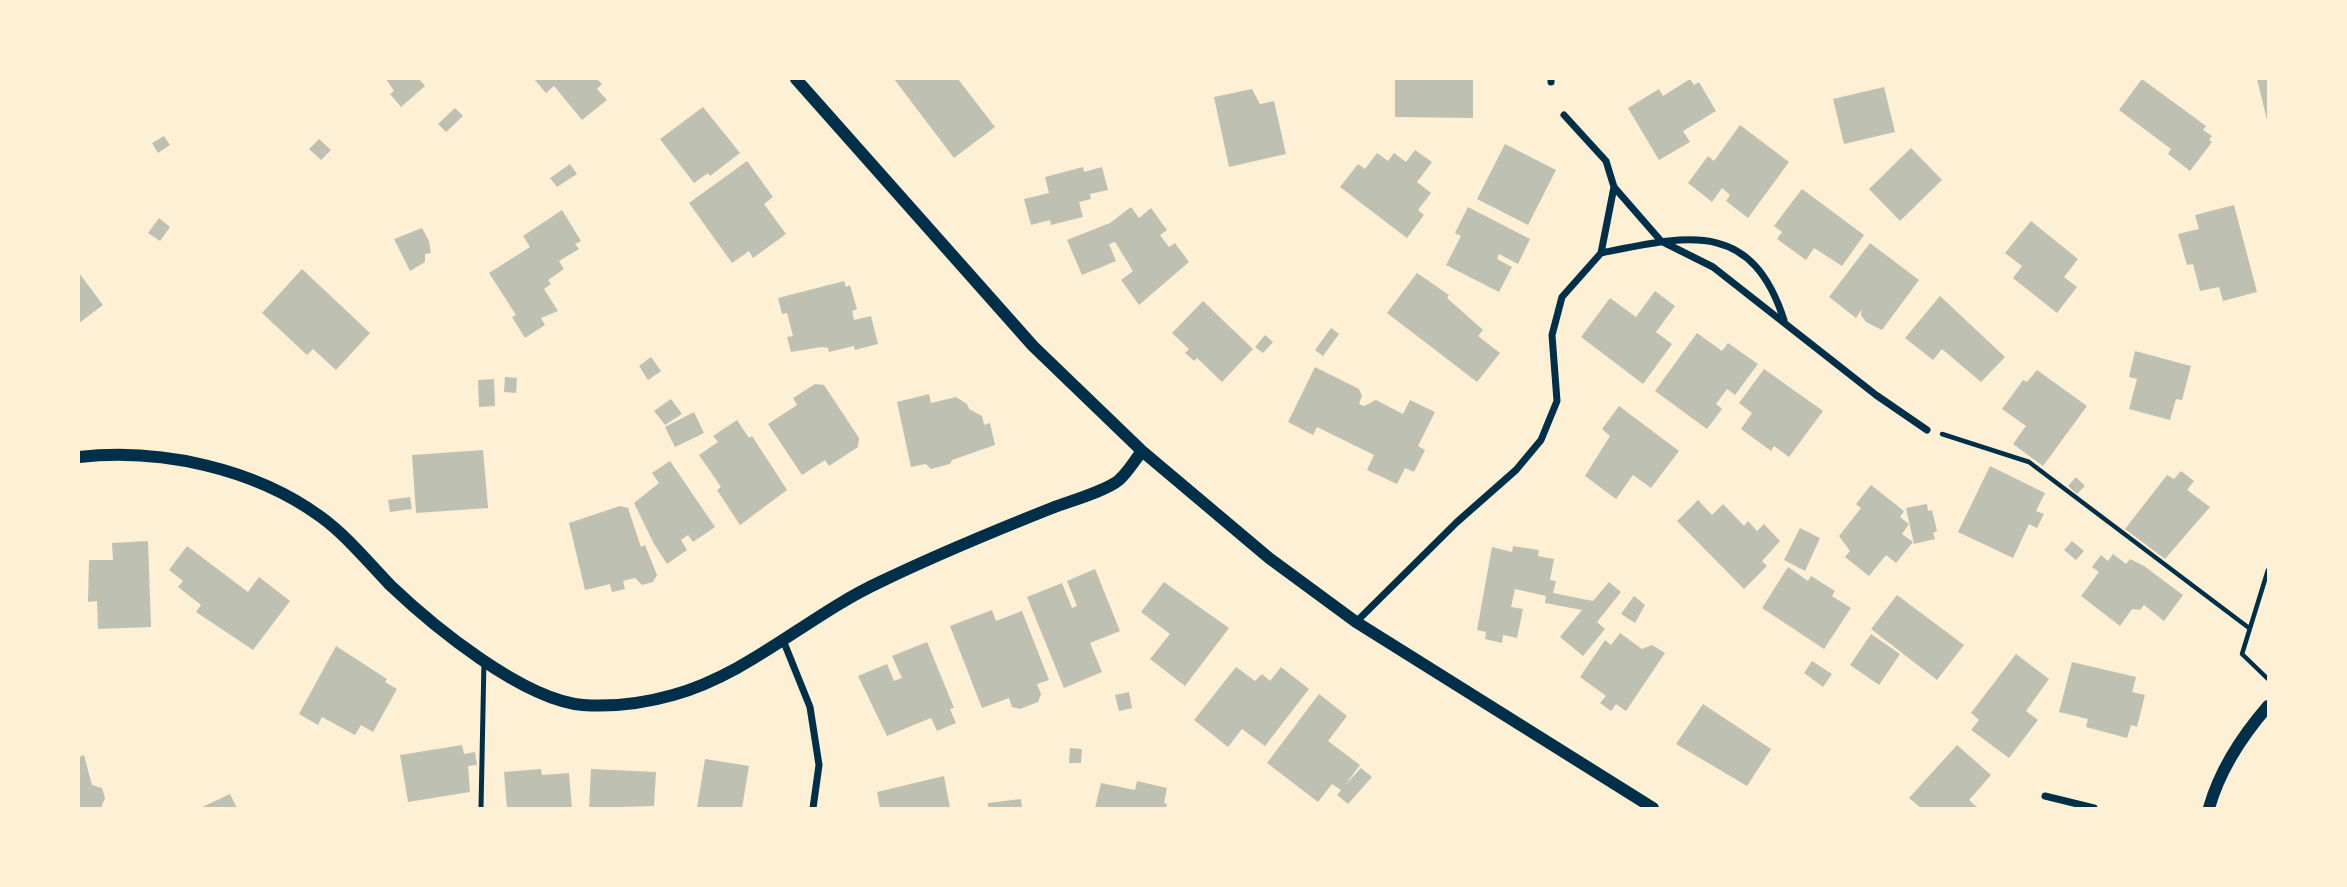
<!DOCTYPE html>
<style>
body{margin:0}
#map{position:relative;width:2347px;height:887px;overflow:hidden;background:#fdf0d5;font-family:Spectral,serif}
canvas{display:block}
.frame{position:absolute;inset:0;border:80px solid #fdf0d5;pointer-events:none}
</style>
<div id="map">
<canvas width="2347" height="887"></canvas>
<div class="frame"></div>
</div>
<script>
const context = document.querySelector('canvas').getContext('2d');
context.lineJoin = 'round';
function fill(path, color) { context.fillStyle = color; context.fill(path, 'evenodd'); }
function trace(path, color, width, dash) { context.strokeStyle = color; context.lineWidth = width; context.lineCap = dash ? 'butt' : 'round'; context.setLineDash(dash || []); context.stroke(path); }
fill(new Path2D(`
 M386,79H419L425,86L401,107L390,94L394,91Z
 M534,79H597L602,84L597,89L607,100L582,120L554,86L546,93Z
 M894,79H958L995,127L954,158Z
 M1395,79H1473V118L1395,117Z
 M1690,79L1694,85L1699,82L1716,111L1683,131L1690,142L1659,160L1628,108L1659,89L1663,96Z
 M2142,79L2206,126L2203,130L2212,136L2209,140L2212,142L2190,171L2168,154L2171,149L2119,110Z
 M2257,79H2268V119L2267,120Z
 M1884,87L1895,132L1844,144L1833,99Z
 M1252,89L1260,104L1274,101L1286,154L1229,167L1214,97Z
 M703,107L740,153L710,176L708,173L694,183L660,139Z
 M455,108L463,116L446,132L438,124Z
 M1740,125L1789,162L1748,218L1726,201L1730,195L1722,188L1712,202L1688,183L1708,156L1714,161Z
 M164,136L170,145L158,153L152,143Z
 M319,139L331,150L321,160L309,149Z
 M1505,144L1556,170L1528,225L1477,199Z
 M1911,148L1942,180L1900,221L1869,189Z
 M1415,150L1432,162L1417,182L1431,193L1418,210L1424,215L1407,238L1340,187L1358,164L1365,169L1377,153L1388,161L1394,153L1406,162Z
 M747,161L773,197L764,204L786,234L753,258L749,251L732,263L689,203Z
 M570,164L577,174L557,187L550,178Z
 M1083,167L1084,172L1102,167L1108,190L1090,194L1091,199L1079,202L1083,217L1051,225L1050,220L1031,225L1024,199L1049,193L1045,177Z
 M1802,189L1864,235L1842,266L1814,248L1806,260L1777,239L1782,232L1774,226Z
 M2234,205L2257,292L2223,301L2219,287L2200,291L2193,264L2187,265L2178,234L2199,229L2195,215Z
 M1131,207L1139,218L1151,208L1167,230L1160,235L1169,247L1175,243L1189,262L1139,305L1121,280L1133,271L1115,242L1109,244L1116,261L1082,275L1067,240L1110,223Z
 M1468,207L1530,239L1518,264L1499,254L1497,259L1512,267L1499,292L1446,265L1461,236L1455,233Z
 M562,210L581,241L575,244L579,249L559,261L564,269L548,280L551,284L544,289L558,311L541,318L545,325L525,338L512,317L516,315L489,273L530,247L523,236Z
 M159,218L170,227L160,241L148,233Z
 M2031,221L2078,259L2064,277L2077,287L2057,313L2013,278L2022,266L2005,253Z
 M422,228L429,241L431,253L425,254V262L410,271L394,239Z
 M1870,243L1919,280L1882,330L1866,322L1861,315L1862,309L1856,318L1829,297Z
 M302,269L370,333L336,370L313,349L307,355L262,313Z
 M79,273L103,305L79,323Z
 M1417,273L1449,295L1447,298L1483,330L1478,336L1500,353L1477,382L1387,313Z
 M844,281L846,287L850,285L857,309L852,311L854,320L871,316L878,344L855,350L854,346L829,352L828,348L822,347L791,352L787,337L793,336L787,313L782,314L778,298Z
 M1655,291L1675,306L1656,332L1672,344L1643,384L1581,337L1610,298L1636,317Z
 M1940,296L2005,357L1981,382L1942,349L1933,360L1905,338Z
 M1203,301L1253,349L1222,382L1197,358L1194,361L1185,353L1189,349L1172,333Z
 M1331,328L1339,334L1323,356L1315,350Z
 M1697,333L1722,351L1728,343L1758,364L1735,395L1727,389L1716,404L1722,409L1707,429L1655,391Z
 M1265,335L1273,342L1263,353L1255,347Z
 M2135,351L2191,366L2182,400L2176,399L2170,420L2129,409L2137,379L2129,377Z
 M651,357L661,371L648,380L639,366Z
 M1315,367L1359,389L1362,396L1359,404L1364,406L1376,400L1403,414L1410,400L1435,412L1418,446L1425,450L1414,472L1405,468L1397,484L1367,470L1374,455L1317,427L1313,435L1288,422Z
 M1764,369L1823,411L1789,457L1774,446L1771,451L1741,429L1752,413L1739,403Z
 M2037,370L2087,406L2043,466L2013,444L2026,426L2002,409L2023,380L2027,382Z
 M505,377L517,378L516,393L504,392Z
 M494,379L495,406L479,407L478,380Z
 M815,384L824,385L859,438L858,447L829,466L825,460L802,475L768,424L797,405L793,398Z
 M929,394L931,403L956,397L967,404L969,409L982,416L984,425L990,423L995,445L952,460L950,464L931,469L926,464L911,467L897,402Z
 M671,399L682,414L665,425L654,411Z
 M1619,406L1679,451L1651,488L1633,475L1616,499L1585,476L1610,436L1602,429Z
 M694,412L704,433L675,447L665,427Z
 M737,420L749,438L752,436L787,490L740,525L717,490L721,487L699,455L718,442L713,436Z
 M483,450L488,508L416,513L412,455Z
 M670,461L715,527L693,542L688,535L681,540L687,550L667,564L654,544L634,503L659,483L652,473Z
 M1990,466L2045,493L2036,511L2044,514L2037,528L2029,524L2013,558L1958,532Z
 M2181,471L2194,481L2187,490L2210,507L2165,559L2125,529L2167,475L2174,479Z
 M2076,477L2085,486L2077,494L2068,486Z
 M1871,485L1904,511L1900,517L1909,524L1902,534L1913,542L1896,563L1886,555L1869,576L1845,557L1850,551L1839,536L1861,508L1856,504Z
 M410,497L412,509L390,512L388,500Z
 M1698,500L1712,515L1723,504L1744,526L1748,521L1757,531L1764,524L1780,541L1762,561L1767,566L1744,589L1677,521Z
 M1927,504L1928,511L1932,510L1937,531L1933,533L1935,539L1914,544L1906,508Z
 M620,506L628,508L641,547L645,545L657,575L653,582L642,585L635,578L623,581L625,589L612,592L610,584L585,590L569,523Z
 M1800,528L1820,538L1805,571L1784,560Z
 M148,541L151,627L98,629L97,601L88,602L89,560H113L112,543Z
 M2072,541L2084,551L2076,560L2064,550Z
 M187,546L248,592L259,577L290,601L253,650L196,612L201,605L178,587L183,581L169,570Z
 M1513,546L1539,550L1538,556L1554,559L1550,580L1556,581L1553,593L1593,601L1609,582L1621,592L1597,622L1605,629L1583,656L1560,637L1582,610L1545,603L1546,596L1515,589L1511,607L1523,609L1517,638L1503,635L1502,643L1485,639L1486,632L1477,630L1492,547L1512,552Z
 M2113,554L2126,564L2130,559L2144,566L2183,595L2164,621L2144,605L2140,610L2132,609L2120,626L2081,596L2099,572L2092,567L2101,555L2108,561Z
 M1788,567L1808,581L1811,576L1835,591L1832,596L1851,608L1824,649L1762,608Z
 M1095,569L1120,631L1090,643L1102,672L1064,688L1027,597L1062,583L1072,608L1077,606L1067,581Z
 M1164,582L1229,628L1185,686L1150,659L1170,634L1141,612Z
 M1897,595L1964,645L1937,680L1871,629Z
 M1634,596L1645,605L1635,623L1621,614Z
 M992,610L996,621L1022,611L1049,680L1037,684L1041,694L1038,702L1020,709L1012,707L1009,698L982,708L950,626Z
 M1620,633L1642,649L1652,645L1665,653L1626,711L1616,704L1611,711L1600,703L1606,696L1580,677L1605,640L1611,645Z
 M1871,634L1900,654L1879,685L1850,665Z
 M927,642L954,708L950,709L956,723L937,731L931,718L887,736L858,676L887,664L894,681L902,678L892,656Z
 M336,646L387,679L385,682L397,689L373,732L361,725L355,735L322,717L318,725L299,714Z
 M2016,654L2049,679L2026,711L2038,720L2009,758L1971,730L1979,720L1971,713Z
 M1812,661L1832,674L1823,687L1804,673Z
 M2072,662L2136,677L2132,692L2145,695L2137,727L2131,725L2127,738L2086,727L2088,719L2059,712Z
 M1236,667L1255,681L1262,674L1270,681L1281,667L1309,689L1265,746L1242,729L1228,747L1194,720Z
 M1129,692L1132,708L1119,711L1115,695Z
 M1319,694L1347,716L1328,741L1360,765L1345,785L1361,768L1372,777L1348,804L1337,795L1341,790L1332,784L1318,802L1267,763Z
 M1703,704L1771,749L1747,786L1676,744Z
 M462,745L464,754L475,752L477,765L468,766L470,792L408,802L400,755Z
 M1957,745L1991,775L1969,800L1978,808H1921L1909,798Z
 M1070,748L1082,749L1081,763H1069Z
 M84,755L92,785L102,788L105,798L101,808H79V757Z
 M705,759L749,766L742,808H697Z
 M541,769L542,775L569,773L572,808H507L504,772Z
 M591,769L656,772L654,806L589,808Z
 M944,776L950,808H880L877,792Z
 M1137,781L1167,788L1164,803L1167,804L1166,808H1095L1101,783L1135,790Z
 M230,794L237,808H200Z
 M1021,799L1022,808H988V803Z`), '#bec0b2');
trace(new Path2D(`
 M1942,434L2029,462L2249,628
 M2268,570L2242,654L2268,679`), '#003049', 4.5);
trace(new Path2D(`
 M481,808L484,661`), '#003049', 5);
trace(new Path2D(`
 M1551,79V82
 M1564,115L1606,161L1614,187L1661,241L1713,267L1876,395L1927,430
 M1601,253C1687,236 1751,218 1784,320
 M1356,622L1457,522L1516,470L1541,440L1557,401L1552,335L1562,297L1601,253L1614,187
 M783,640L810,707L819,765L813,808
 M2045,796L2094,808`), '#003049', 7);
trace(new Path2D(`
 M796,79L1033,346L1142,451L1269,558L1356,622L1653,808
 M79,457C160,448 254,468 321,517C347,536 368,562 390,585C433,626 523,700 583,705C612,707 645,703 673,695C749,674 809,615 880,582C936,555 994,531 1052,508C1070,501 1106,491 1119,480C1128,472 1135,460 1142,451
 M2209,808C2220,769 2242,736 2268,706`), '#003049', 12);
</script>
